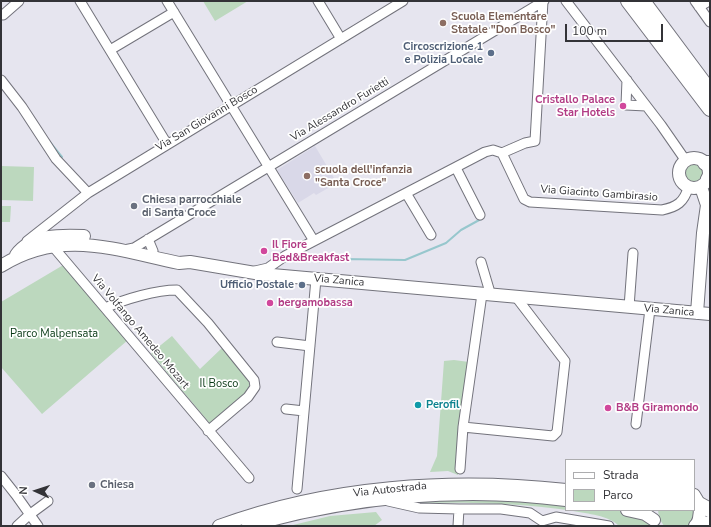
<!DOCTYPE html>
<style>
body{margin:0}
#map{position:relative;width:711px;height:527px;overflow:hidden;background:#e6e5ef;font-family:"Nunito Sans",sans-serif}
canvas{display:block}
.frame{position:absolute;inset:0;border:2px solid #333337;pointer-events:none}
.legend{position:absolute;left:565px;top:459px;width:130px;height:52px;box-sizing:border-box;background:#fff;border:1px solid #adadaf;margin:0;padding:5px 7px;list-style:none;font-size:12px;color:#333337}
.legend li{display:flex;align-items:center;gap:8px;height:20px}
.legend b{width:20px;border:1px solid #adadaf}
.north{position:absolute;left:16px;top:471px;width:40px;height:40px;-webkit-text-stroke:3px #fff;paint-order:stroke;rotate:273deg;font-size:11px;font-weight:700;line-height:16px;text-align:center;color:#333337}
.north::after{content:'';display:block;margin:auto;width:14px;height:18px;background:#333337;clip-path:polygon(50% 0,100% 100%,50% 72%,0 100%)}
.scale{position:absolute;left:565px;top:24px;width:98px;height:18px;box-sizing:border-box;border:2px solid #333337;border-top:0;padding-left:5px;font-size:12px;line-height:14px;white-space:nowrap;color:#333337;-webkit-text-stroke:3px #fff;paint-order:stroke}
</style>
<div id="map">
<canvas width="711" height="527"></canvas>
<div class="frame"></div>
<ul class="legend">
<li><b style="height:5px;background:#fff"></b>Strada</li>
<li><b style="height:11px;background:#bcd8be"></b>Parco</li>
</ul>
<div class="north">N</div>
<div class="scale">100 m</div>
</div>
<script>
const context = document.querySelector('canvas').getContext('2d');
context.lineJoin = 'round';
function fill(path, color) { context.fillStyle = color; context.fill(path, 'evenodd'); }
function trace(path, color, width, dash) { context.strokeStyle = color; context.lineWidth = width; context.lineCap = dash ? 'butt' : 'round'; context.setLineDash(dash || []); context.stroke(path); }
function write(font, color, halo, rows, align = 'center') {
  context.font = font + ' "Nunito Sans",sans-serif'; context.lineWidth = 3.5; context.setLineDash([]); context.textBaseline = 'middle'; context.strokeStyle = halo; context.fillStyle = color; for (const [text, x, y, turn = 0] of rows) {
    context.save(); context.translate(x, y); context.rotate((+turn || 0) * Math.PI / 180); context.textAlign = isNaN(turn) ? turn : align; if (halo) context.strokeText(text, 0, 0); context.fillText(text, 0, 0); context.restore();
  }
}
fill(new Path2D(`
 M315,146L337,183L316,195L314,193L298,203L277,170Z`), '#d9d8e8');
fill(new Path2D(`
 M203,1H248L215,21Z
 M683 174a11 11 0 1 1 22 0a11 11 0 1 1-22 0Z
 M1,166L34,167L33,201L1,200Z
 M1,206H11L10,222H1Z
 M65,264L128,340L42,414L1,367V302Z
 M172,336L200,369L223,347L249,381V390L211,425L151,353Z
 M454,360L469,362L458,475L448,471L430,472L437,456L444,361Z
 M444,497L566,503V510C591,510 635,505 652,526H619C608,515 588,514 573,511C521,503 470,502 417,503L408,499Z
 M658,510H694L696,513L689,526H664L659,518Z
 M376,512L382,520L374,526H289L330,516Z`), '#bcd8be');
trace(new Path2D(`
 M49,141L62,157
 M320,262L344,259L405,260L446,243L461,230L481,219`), '#97c7cd', 2);
const minor = new Path2D(`
 M80,1L167,144
 M167,1L314,241
 M318,1L341,39
 M566,1L661,125L686,161
 M695,1L710,22
 M699,7L709,1
 M3,15L19,1
 M110,50L174,12
 M1,80L22,107L56,159L88,193
 M627,80L626,105L646,106
 M502,153L524,199L530,202L662,210C677,207 684,202 688,188
 M502,153L525,143L535,141L543,1
 M456,168L480,215
 M406,193L431,235
 M148,239L153,251
 M27,241L88,193L403,1
 M50,243L249,478
 M124,250L134,248L152,237L544,1
 M481,262L489,289L488,294
 M255,271L268,268L285,256L485,152L493,150L502,153
 M482,294L463,427L553,436L557,432L565,361L516,297
 M629,307L633,253
 M105,308C125,299 156,290 177,290L208,323L254,380L255,387L248,397L208,431
 M277,342L310,346
 M286,409L304,411
 M636,424L650,309
 M460,469L463,427
 M1,476L16,495L38,526
 M297,489L316,279
 M388,501L419,508L459,509
 M29,515L48,501
 M17,526L29,515
 M458,526L459,509H501L530,513L542,521L556,517L609,526`);
const major = new Path2D(`
 M679 173a15 15 0 1 1 30 0a15 15 0 1 1-30 0Z
 M16,255C31,234 61,235 84,236
 M1,266C62,228 115,250 179,263L190,262L261,274L710,314
 M697,313L703,233L707,205L701,187
 M694,495C701,505 702,515 696,526
 M627,510L645,514L654,520
 M219,526C327,486 452,477 566,490
 M248,526C350,497 461,486 566,500`);
const highway = new Path2D(`
 M628,1L710,109
 M643,1L710,91
 M705,163H710
 M708,179L710,178
 M699,504L710,510
 M696,526L710,523`);
trace(minor, '#73737c', 11);
trace(major, '#73737c', 14);
trace(highway, '#73737c', 16);
trace(minor, '#fff', 9);
trace(major, '#fff', 12);
trace(highway, '#fff', 14);
for (const [x, y, r, color] of [
 [443,23,4,"#8d6e63"],
 [491,53,4,"#5c6f8a"],
 [623,106,4,"#d1479c"],
 [307,176,4,"#8d6e63"],
 [134,206,4,"#6b7280"],
 [264,251,4,"#d1479c"],
 [302,285,4,"#5c6f8a"],
 [270,303,4,"#d1479c"],
 [418,405,4,"#0f9aa8"],
 [608,408,4,"#d1479c"],
 [92,485,4,"#6b7280"]
]) { const dot = new Path2D(); dot.arc(x, y, r, 0, 2 * Math.PI); context.fillStyle = color; context.fill(dot); trace(dot, '#fff', 1.5); }
write('bold 11px', '#785e54', '#fff', [
 ["Scuola Elementare",451,17],
 ["Statale \"Don Bosco\"",451,30],
 ["scuola dell'infanzia",315,170],
 ["\"Santa Croce\"",315,183]
], 'left');
write('bold 11px', '#4e5e75', '#fff', [
 ["Circoscrizione 1",483,47],
 ["e Polizia Locale",483,60],
 ["Ufficio Postale",294,285]
], 'right');
write('bold 11px', '#b23c85', '#fff', [
 ["Cristallo Palace",615,100,"right"],
 ["Star Hotels",615,113,"right"],
 ["Il Fiore",272,245],
 ["Bed&Breakfast",272,258],
 ["bergamobassa",278,303],
 ["B&B Giramondo",616,408]
], 'left');
write('11px', '#333337', '#fff', [
 ["Via Alessandro Furietti",340,110,-31],
 ["Via San Giovanni Bosco",207,119,-31],
 ["Via Giacinto Gambirasio",599,194,4],
 ["Via Zanica",339,281,5],
 ["Via Zanica",669,311,5],
 ["Via Volfango Amedeo Mozart",140,332,50],
 ["Via Autostrada",390,490,-6]
]);
write('bold 11px', '#5b616d', '#fff', [
 ["Chiesa parrocchiale",142,200],
 ["di Santa Croce",142,213],
 ["Chiesa",100,485]
], 'left');
write('11px', '#053612', '#fff', [
 ["Parco Malpensata",54,334],
 ["Il Bosco",219,384]
]);
write('bold 11px', '#0d838f', '#fff', [
 ["Perofil",426,405]
], 'left');
</script>
